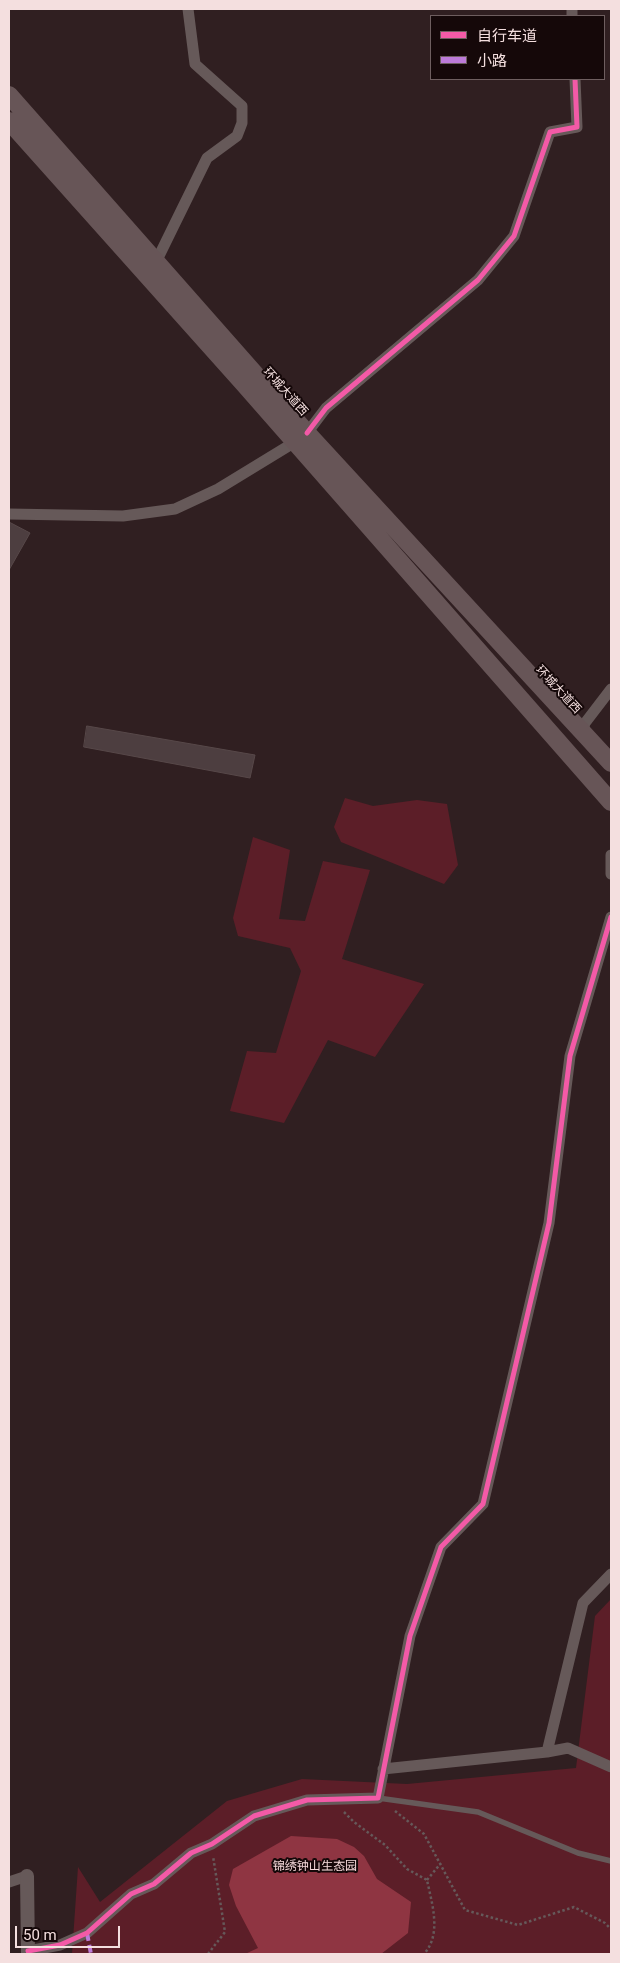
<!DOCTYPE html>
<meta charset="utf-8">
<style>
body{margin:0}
#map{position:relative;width:620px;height:1963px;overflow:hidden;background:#301f21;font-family:Roboto,"Noto Sans SC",sans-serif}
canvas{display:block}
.frame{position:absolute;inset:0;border:10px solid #f4dfdf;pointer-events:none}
.legend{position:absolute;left:430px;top:15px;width:175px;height:65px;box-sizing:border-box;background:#150809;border:1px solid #6e5e5f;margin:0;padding:6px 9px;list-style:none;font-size:15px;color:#f4dfdf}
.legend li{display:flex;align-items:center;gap:10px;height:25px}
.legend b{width:25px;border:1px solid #6e5e5f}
.scale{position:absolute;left:15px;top:1926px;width:105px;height:22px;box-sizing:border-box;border:2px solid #f4dfdf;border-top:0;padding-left:6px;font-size:15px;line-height:18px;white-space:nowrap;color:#f4dfdf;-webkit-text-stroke:4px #150809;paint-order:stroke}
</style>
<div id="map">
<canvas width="620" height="1963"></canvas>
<div class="frame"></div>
<ul class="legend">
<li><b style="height:6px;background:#f35aa7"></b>自行车道</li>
<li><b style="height:6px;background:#bd7bd9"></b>小路</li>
</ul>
<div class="scale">50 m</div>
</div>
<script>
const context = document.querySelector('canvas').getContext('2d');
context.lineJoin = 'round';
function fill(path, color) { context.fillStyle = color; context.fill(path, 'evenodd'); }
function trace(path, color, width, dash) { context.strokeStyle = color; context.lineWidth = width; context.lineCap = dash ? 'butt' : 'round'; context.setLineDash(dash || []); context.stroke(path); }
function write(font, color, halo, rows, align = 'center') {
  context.font = font + ' Roboto,"Noto Sans SC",sans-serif'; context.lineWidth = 4; context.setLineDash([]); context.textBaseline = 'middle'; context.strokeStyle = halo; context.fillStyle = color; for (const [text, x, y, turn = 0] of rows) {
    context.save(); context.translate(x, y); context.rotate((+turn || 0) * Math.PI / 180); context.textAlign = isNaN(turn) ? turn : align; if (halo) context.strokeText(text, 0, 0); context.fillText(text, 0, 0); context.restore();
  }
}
fill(new Path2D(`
 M345,798L373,806L417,800L447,804L458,865L444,884L341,842L334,827Z
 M253,837L290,850L279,919L305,921L323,861L370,870L342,959L424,984L375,1057L328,1040L284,1123L230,1111L247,1051L276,1053L301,971L290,948L238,936L233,918Z
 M611,1599V1954H72L78,1867L100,1902L227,1801L302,1779L407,1784L576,1768L595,1616Z`), '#5c1e28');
fill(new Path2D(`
 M291,1836L337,1839L354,1847L364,1856L377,1879L411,1902L408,1933L381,1954H245L258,1948L236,1906L229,1885L233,1869Z`), '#8f3542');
const building = new Path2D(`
 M9,522L30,533L9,570V521Z
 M87,726L255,755L250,778L84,747Z`);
fill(building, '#4d3e40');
trace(building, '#574849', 1);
trace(new Path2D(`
 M395,1811L424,1834L465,1910L518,1925L574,1907L605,1923L611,1929
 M344,1812L354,1822L385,1845L407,1869L427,1880C432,1904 442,1934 424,1954
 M427,1880L441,1863
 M208,1954L225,1932L213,1856`), '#66595a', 2.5, [2.5, 2.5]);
trace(new Path2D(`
 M378,1798L478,1812L578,1853L611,1861`), '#665959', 5.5);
trace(new Path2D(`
 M572,9V16
 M151,265L156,262L207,158L237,136L242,123V106L195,64L188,9
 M307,433L326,408L478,280L514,236L550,132L577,127L575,79
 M9,514L123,516L175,509L218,489L295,442
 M582,732L585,723L611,689
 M611,855V874
 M547,1752L568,1748L611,1767
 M383,1769L547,1752L583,1603L611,1574
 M9,1882L27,1876
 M28,1951L60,1945L87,1933L131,1894L154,1884L191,1853L212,1844L254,1816L307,1800L378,1798L410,1636L441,1547L483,1504L549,1223L570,1056L611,917`), '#665959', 11);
trace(new Path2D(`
 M27,1876L28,1954`), '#665959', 14);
trace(new Path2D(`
 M9,95L307,433L611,763
 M9,121L244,384L611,802`), '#675557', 18);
trace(new Path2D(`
 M87,1933L91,1954`), '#bd7bd9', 4, [8, 4]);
trace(new Path2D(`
 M307,433L326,408L478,280L514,236L550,132L577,127L575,79
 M28,1951L60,1945L87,1933L131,1894L154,1884L191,1853L212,1844L254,1816L307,1800L378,1798L410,1636L441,1547L483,1504L549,1223L570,1056L611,917`), '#f35aa7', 5);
write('12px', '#f4dfdf', '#150809', [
 ["环城大道西",285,392,48],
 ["环城大道西",558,690,47]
]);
write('12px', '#f7dbdc', '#150809', [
 ["锦绣钟山生态园",315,1867]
]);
</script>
